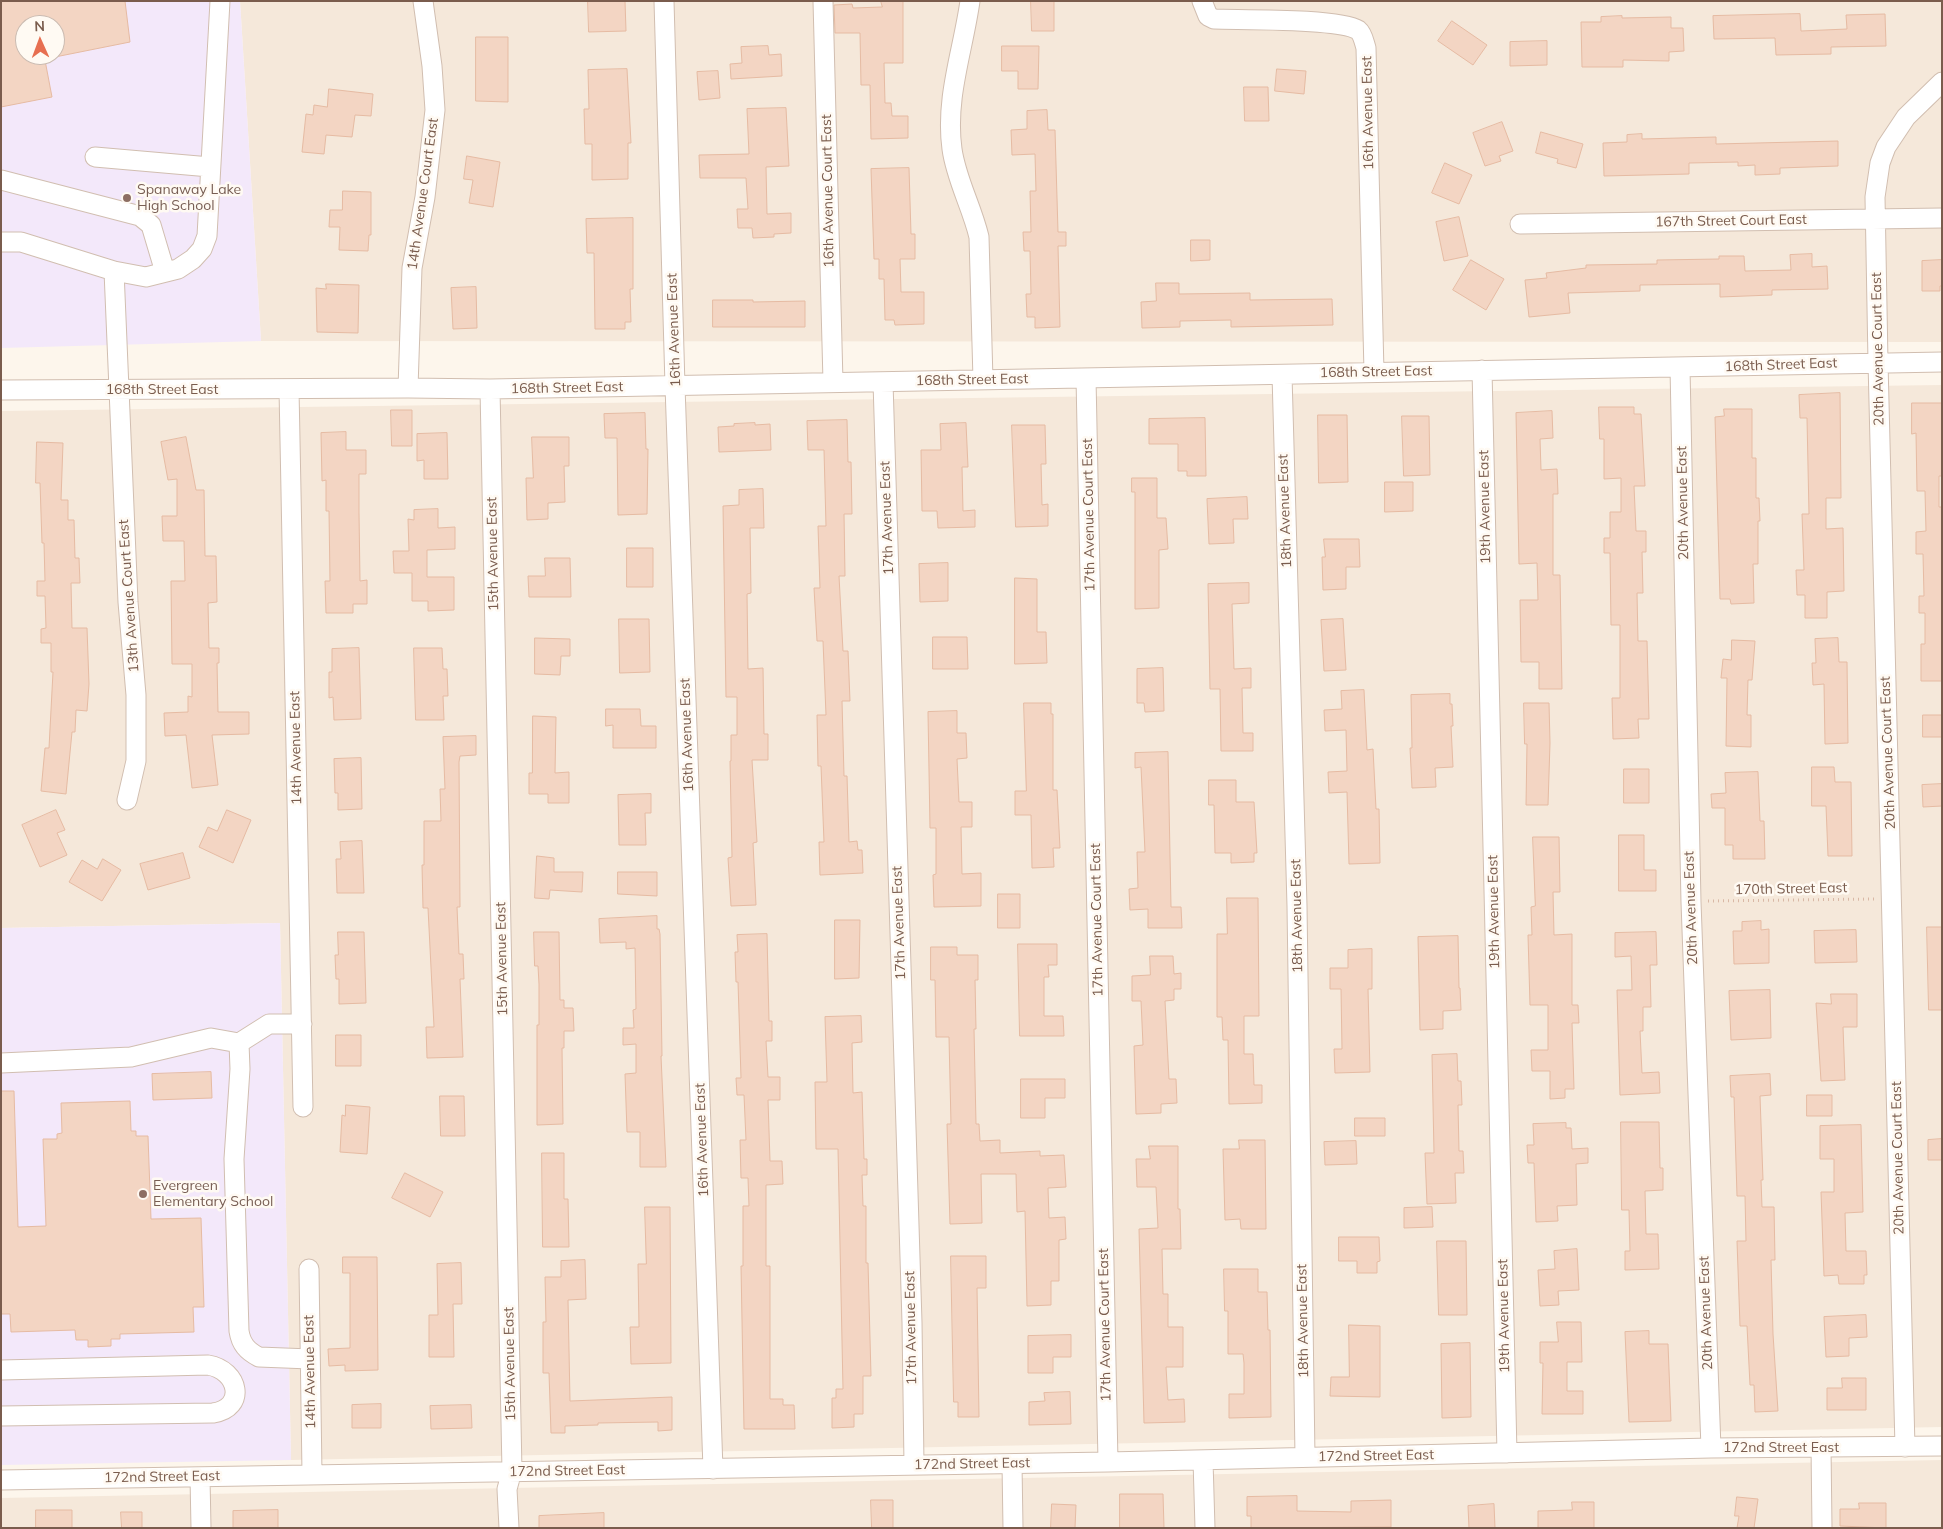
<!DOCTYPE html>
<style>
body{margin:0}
#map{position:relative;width:1943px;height:1529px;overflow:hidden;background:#fdf6ec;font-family:Mulish,sans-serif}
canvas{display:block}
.frame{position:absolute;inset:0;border:2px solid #7a5c4d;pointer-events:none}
.north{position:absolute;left:15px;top:15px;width:50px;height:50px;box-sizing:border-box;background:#fffaf3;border:1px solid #cabbb1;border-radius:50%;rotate:358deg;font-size:14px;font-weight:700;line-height:20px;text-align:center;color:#7a5c4d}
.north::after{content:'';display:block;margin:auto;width:18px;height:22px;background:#e76f51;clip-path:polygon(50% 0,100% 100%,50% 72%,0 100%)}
</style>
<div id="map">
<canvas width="1943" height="1529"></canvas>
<div class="frame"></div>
<div class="north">N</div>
</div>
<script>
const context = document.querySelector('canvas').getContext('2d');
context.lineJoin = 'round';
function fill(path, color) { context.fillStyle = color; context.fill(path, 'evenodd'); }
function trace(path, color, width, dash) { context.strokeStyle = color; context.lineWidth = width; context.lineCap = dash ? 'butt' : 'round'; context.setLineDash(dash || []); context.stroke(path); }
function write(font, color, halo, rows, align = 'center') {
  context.font = font + ' Mulish,sans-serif'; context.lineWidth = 5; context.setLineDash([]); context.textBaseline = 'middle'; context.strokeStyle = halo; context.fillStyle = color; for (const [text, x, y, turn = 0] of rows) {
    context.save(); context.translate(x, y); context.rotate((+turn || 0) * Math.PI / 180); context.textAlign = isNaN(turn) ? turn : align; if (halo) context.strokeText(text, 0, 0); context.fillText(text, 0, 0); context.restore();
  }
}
fill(new Path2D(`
 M240,1H1942V342L261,341Z
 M1942,385V1427L291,1460L280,923L1,928V411Z
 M1942,1460V1528H1V1498Z`), '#f5e8da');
fill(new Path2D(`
 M1,1H240L261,341L1,348ZM25,25H55V55H25Z
 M280,923L291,1460L1,1465V928Z`), '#f3e8fa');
const building = new Path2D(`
 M1,1H125L130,42L55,57V25H25V55H44L52,97L1,107Z
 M588,1H625L626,31L589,32Z
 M881,1H903V63H884L885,103H891L892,116H908V138L871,139L870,85H861L860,33H835L834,5L852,4L853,8L882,7Z
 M1031,1H1054V31H1032Z
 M1800,14L1801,31L1847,29L1846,15L1885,14L1886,46L1831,47V54L1776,55L1775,38L1714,39L1713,16Z
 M1622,16V18L1671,17V28H1683L1684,51L1669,52V61L1623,60V67H1582L1581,22H1601V17Z
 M1452,21L1487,45L1473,65L1438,41Z
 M476,37H508V102L476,101Z
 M1547,41V65L1510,66V42Z
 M768,46L769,55L781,54L782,76L731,79L730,64L742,63L741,47Z
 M1002,46H1039L1038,89H1018V71H1002Z
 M627,69L631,143H628V179L592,180V144H585L584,109H589L588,70Z
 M1277,69L1306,71L1304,94L1275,91Z
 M718,71L720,98L699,100L697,72Z
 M1244,87H1268L1269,121H1245Z
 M329,89L373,94L371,116L355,115L352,137L326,135L324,154L302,152L306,114L313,115L314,105L327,107Z
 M786,108L789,166L766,167L767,214L791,213V233L774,234V237L753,238L752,228H738L737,209H748L746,178H700L699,155L749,154L747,109Z
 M1047,110L1048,130H1055L1058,232H1066V246H1058L1060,327L1035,328V317H1027L1026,294H1031L1030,251H1024L1023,232H1031L1030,191H1036L1035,154L1012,155L1011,130L1027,129V111Z
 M1502,122L1513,151L1499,156L1501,161L1485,166L1473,133Z
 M1541,132L1583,144L1576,168L1557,163L1558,159L1536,153Z
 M1642,134V139L1716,137V144L1838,141V166L1780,168V174L1755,175V165L1738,166V162L1689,163V174L1604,176L1603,143L1627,142V135Z
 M467,156L500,162L493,207L469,203L473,180L464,179Z
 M1445,163L1472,175L1459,204L1432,193Z
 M909,168L911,234H915V259H900L901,292H924V324L895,325L894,320H885L884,279H879V259H874L871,169Z
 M343,191L371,192V235H369L368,251L339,250L340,227H329L330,210H342Z
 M1459,217L1468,256L1444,261L1436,222Z
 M633,218V289H630L631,322H625V329H595L594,253H587L586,219Z
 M1191,240H1210V260L1191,261Z
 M1812,254V267L1827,266L1828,289L1772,290V295L1720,297V284L1640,285V291L1568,293L1570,313L1529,317L1525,280L1547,278L1546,273L1586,268V265L1657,264V260L1719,259V256H1744L1745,271L1791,270L1790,255Z
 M1471,260L1504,279L1486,310L1453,290Z
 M1942,260V286H1940V291H1922V261Z
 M1156,283H1179V294L1250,293V300L1332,299L1333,325L1231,327V320L1180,321V327L1142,328L1141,302L1156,301Z
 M326,284L359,285L358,333L317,332L316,288L326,289Z
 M476,287L477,328L453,329L451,288Z
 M713,300H753V302L805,301V327H713Z
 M1840,393L1841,498H1826V529L1843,528L1844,591L1827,592V618H1805V595H1797L1796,570H1804L1802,514H1809L1807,418H1800L1799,395Z
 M1912,403H1942V476H1939V507H1942V681H1921V644H1925V613H1919V596H1924L1923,554H1916V532L1926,531L1925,491H1917L1916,433L1912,434Z
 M1599,407H1634V414H1641L1645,486H1634L1636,531H1646V552H1642L1643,593H1637L1638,641H1647L1649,719H1638L1639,738L1613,739L1612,698H1620V625H1611L1610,553H1604V538H1610V512H1621V478L1604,479V439H1600Z
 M1724,409H1752V458H1756V498H1759L1760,521H1758V564H1753L1754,603L1731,604L1730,599H1720L1715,417L1724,416Z
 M391,410H412V446H392Z
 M1552,411L1553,438L1540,439L1541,470L1557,469L1558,494H1553V575H1560L1562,689H1539V662H1521L1520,600H1538L1537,563L1519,564L1516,413Z
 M645,413L646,449H648L647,514L618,515L617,438H605L604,414Z
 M1318,415H1347L1348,482L1319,483Z
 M1402,416H1429L1430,475L1404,476Z
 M1205,418L1206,476H1187V471H1178V444H1149V419Z
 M847,420L848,462H851L852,514H844L845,576H839L843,651H848L850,701H842L844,776H847L849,842L857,841L858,850H862L863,873L820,875L819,842H824L821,766H818L817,715H826L823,641H817L814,588H820L818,526H826L824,450H808L807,421Z
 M755,423V425L770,424L771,450L719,452L718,427L734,426V424Z
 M966,423L968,467H962L963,511L975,510V527L938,528L937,511H922L921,450H941L940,424Z
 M1012,425H1045L1046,464H1041L1042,505L1048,504V526L1016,527Z
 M346,432V450H366V474H359V513L360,581L367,580V604H353V613H326L325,581H330L329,511H326V480L322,481L321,433Z
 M447,433L448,479H424V460L417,461V434Z
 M186,437L196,490H204L205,556H216L217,602L208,603L209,648H219V663H217L218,712H249V734L212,735L218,785L192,788L186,735L165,736L164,713L188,712V696L192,697V664H172L171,581H185L184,541H163L162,516H177V479L168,480L161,442Z
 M532,437H569V466H564L565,502L548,503V519L527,520L526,478H533Z
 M37,442L63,443L61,500H68V520H74L75,558H79L80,583H71L72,628H87L89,684L87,711L76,710L75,732H72L66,794L41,791L45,748H49L53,672H51V643H41V629L46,628L45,596H37V581H45L44,543H42L40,483H36Z
 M1132,478H1157V518H1166L1168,549L1159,550V608L1135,609V492H1132Z
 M1385,482H1413V511L1385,512Z
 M763,489L764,528H750L751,593L747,594L748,669L763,668L764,734H768V760H752L757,842L753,843L756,905L731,906L728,858L732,857L730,761H731V735H737V697H726L723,506L739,505V490Z
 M1247,497L1248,519H1233L1234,543L1209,544L1207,499Z
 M438,509V528L455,527V549L427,550V577H454V610L428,611V601H412V573H394L393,551H409L408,519L414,520V510Z
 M1324,539H1359L1360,567H1346V589L1323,590L1322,557H1325Z
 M627,548H653V587H627Z
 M545,558H570L571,597H529L528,576H545Z
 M948,563V601L920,602L919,564Z
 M1015,578L1037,579V632H1046L1047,663L1015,664Z
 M1249,583V603L1232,604L1234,669L1251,668V688H1242L1243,733H1253V751H1221L1220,689H1210L1208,584Z
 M619,619H649L650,672L620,673Z
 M1343,619L1346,670L1324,671L1321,620Z
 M933,637H967L968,669H933Z
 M535,638L570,639V656H561L560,675L535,674Z
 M1838,638L1839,662H1847L1848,743L1825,744L1824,684L1813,685L1812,663H1816L1815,639Z
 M1732,640L1755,641L1752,680H1748L1747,715H1751V747L1726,746L1727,678H1721L1723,659L1731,660Z
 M359,648L361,719L334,720L333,697L329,698V672H332V649Z
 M414,648H442L443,669H447L448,696H443L444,720H416Z
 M1163,668L1164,711L1145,712L1144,703H1137V669Z
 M1364,690L1367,750L1373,749L1376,809H1379L1380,863L1349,864L1347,792L1329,793L1328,772L1347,771L1346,730L1325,731L1324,710L1342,709L1341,691Z
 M1450,694V704H1452L1453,726H1451L1453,767L1435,768L1436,787L1412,788L1410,748H1412L1411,695Z
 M1024,703H1051V714H1053V790H1057L1060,848H1053L1054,867L1032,868L1031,815H1015V791H1026Z
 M1524,703H1549L1550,743L1548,805H1526L1527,744H1525Z
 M606,709H640L641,726H656V748H613V725L606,726Z
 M957,711V733H966L967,758L957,759L959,802H972V827H961L962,874L981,873V906L934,907L933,875L936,874V828H930L928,712Z
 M1923,715H1942V737H1923Z
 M533,716L556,717L555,773L569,772V803H548V794H529V773H532Z
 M476,736V755L460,756L459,762L460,907H457L459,954H463L464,979H460L463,1057L427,1058L426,1027H434L428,908H423L422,865H424V821H441L440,789H445L443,737Z
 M1168,752L1171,907H1181L1182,928H1148V909L1130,910L1129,889L1138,888L1137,852H1145L1141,767L1135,768V753Z
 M361,758L362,809L338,810V793H335L334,759Z
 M1812,767H1834L1835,782H1851L1852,856H1828L1826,806H1812Z
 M1624,769H1649V803H1624Z
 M1758,772L1760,821H1764L1765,859H1733V845H1725V808H1712L1711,794L1726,793L1725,773Z
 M1209,780H1236V802H1254L1257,853H1254V862L1231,863V853H1215L1214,805H1209Z
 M1942,784V806L1923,807L1922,785Z
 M651,794V813H645L646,845H619L618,795Z
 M56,810L65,830L57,833L67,855L40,867L22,825Z
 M227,810L251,820L233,863L199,847L208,827L217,831Z
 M1619,835H1644V870H1656V891H1619Z
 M1533,837H1559L1560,892H1553L1554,935L1572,934V1005H1578L1579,1023H1572L1574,1089H1565V1098L1550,1099V1071H1532L1531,1050H1548V1005H1530L1528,935H1532L1531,907L1535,906Z
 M362,841L364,893H337L336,859H341L340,842Z
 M183,853L190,878L148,890L140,864Z
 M537,856L554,858V872H583L582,892L550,890L549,899L535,898Z
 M103,859L121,870L102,901L69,882L82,860L97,869Z
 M618,872H657V896L618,894Z
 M998,894H1020V928H998Z
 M1227,898H1258L1259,1016H1244V1054H1253L1254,1085H1262V1103L1229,1104L1228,1040H1223L1222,1017H1217V934H1227Z
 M657,916V929H659L660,934L662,1056H661L666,1167H640V1132H627L625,1074L636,1073V1044L623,1045V1028H634L633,1010L636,1009L635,948L626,949V942L600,943L599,919Z
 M835,920H860L859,978L835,979Z
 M1761,921V930L1769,929V963L1734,964L1733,931H1742V922Z
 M1927,927H1942V1010H1929Z
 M1856,930L1857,962L1815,963L1814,931Z
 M338,932H364L366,1003L339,1004V979H336L335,955H338Z
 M534,932H559L560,1000H564V1008H573L574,1031H564V1048H562L563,1124L537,1125V1025H539V984L538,966H535Z
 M1656,932L1657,965H1650L1651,1007H1643V1031H1640L1642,1073L1659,1072L1660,1093L1620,1095L1617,990H1632L1631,956L1615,957V933Z
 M767,934L769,1021H772V1041H766L768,1077H780V1100H768L770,1161H782L783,1184L766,1185V1266H770V1399H783V1405H794L795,1429H744L741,1266H743V1206H749L748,1178H741L740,1140H746L744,1095H737L736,1078H741L738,982H736L735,952H738L737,935Z
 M1458,936L1459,988H1460L1461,1010L1443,1011V1029L1420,1030L1418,937Z
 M1018,944H1057V965H1048L1049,977H1044V1016H1063L1064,1036H1020Z
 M931,947H957V955H978V980H975L976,1029H974L976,1124H979L980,1141L1000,1140V1153L1040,1151V1156L1064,1155L1066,1187L1048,1188L1049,1218L1065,1217L1066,1239L1059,1240V1281H1051V1305L1027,1306L1025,1211L1017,1212L1016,1174H981L982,1223L950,1224L947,1124H951L949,1037H936L935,980H931Z
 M1372,949V989H1368L1370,1072L1335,1073L1334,1049H1342L1341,989H1330V968H1348V950Z
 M1150,956H1173L1174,974L1181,973V989H1174V1000L1165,1001L1169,1079H1176L1177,1103L1161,1104V1113L1136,1114L1134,1046L1143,1045L1141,1001H1132V976L1150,975Z
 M1770,990L1771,1038L1731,1040L1729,991Z
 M1831,994H1857V1027H1843L1845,1080L1821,1081L1816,1003L1831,1004Z
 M861,1016L862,1042L852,1043L853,1093L862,1092L864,1159H867V1175H862L863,1206H866V1263H868L871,1376H863V1414H854V1427L832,1428V1398H836V1389H843L838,1149H816L815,1082H827L825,1017Z
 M336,1035H361V1066H336Z
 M1457,1054L1458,1081H1461L1462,1105H1458L1459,1151H1463L1464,1173H1455L1456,1203L1427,1204L1425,1153H1434L1432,1055Z
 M211,1072L212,1098L153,1100L152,1074Z
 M1770,1074L1771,1095L1760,1096L1763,1180H1761L1762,1207H1774L1775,1260H1771L1773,1334L1778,1411L1755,1412L1754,1385H1750L1747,1326H1740L1737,1241H1746L1745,1196H1737L1734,1097H1731L1730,1076Z
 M1021,1079H1065V1098H1045V1118H1021Z
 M1,1091H14L18,1227L46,1226L43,1139H57V1134L62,1133L61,1103L130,1101L131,1131H136V1136H148L151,1219L201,1218L204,1307H193L194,1332L120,1334V1339H111V1346L88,1347V1340H76L75,1330L11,1332L10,1314H1Z
 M1807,1095H1832V1116H1807Z
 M440,1096H464L465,1136H441Z
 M346,1105L370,1107L367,1154L340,1152L342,1115L345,1116Z
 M1355,1118H1385V1136H1355Z
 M1621,1122H1659L1660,1168H1663V1190L1645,1191L1646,1234H1658L1659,1269L1625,1270V1251H1630L1629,1210H1622Z
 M1566,1123V1128H1571L1572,1149L1588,1148V1163L1576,1164L1577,1205L1557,1206L1558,1221L1536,1222L1534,1163H1528L1527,1145H1534L1533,1124Z
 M1861,1125L1863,1212L1845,1213L1846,1251H1866L1867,1275H1864V1284H1839L1838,1275L1824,1276L1821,1192H1834V1159H1820V1126Z
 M1942,1139V1160H1928V1140Z
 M1239,1140H1265L1266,1229H1241L1240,1219L1225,1220L1223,1149H1239Z
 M1356,1141L1357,1164L1325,1165L1324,1142Z
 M1149,1146H1178V1209H1180L1181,1249H1162L1163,1294H1168V1327H1183V1367H1166L1168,1400L1184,1399L1185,1422L1144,1423L1139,1229L1158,1228L1156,1187H1137L1136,1159H1150Z
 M542,1153H564V1199H568L569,1247H543Z
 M405,1173L443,1192L430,1217L392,1198Z
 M645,1207H670L671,1363L631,1364L630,1327H639L638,1264H646Z
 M1432,1207L1433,1227L1404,1228V1208Z
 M1339,1237H1379L1380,1261L1377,1262V1273H1357V1261H1339Z
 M1437,1241H1466L1467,1315H1439Z
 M1577,1249L1579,1290L1558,1291L1559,1305L1540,1306L1538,1270L1555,1269L1554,1251Z
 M951,1256H986V1288H977L979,1417H958V1402H954Z
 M343,1257H377L378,1370L345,1371V1365L329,1366L328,1349L350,1348V1273H343Z
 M585,1260L586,1299L568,1300L570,1401L672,1397V1430L658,1431V1422L598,1423V1425L565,1426V1433H551L549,1373H543V1322H546L545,1277H561V1261Z
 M461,1263L462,1304H453L454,1357H429V1315H438L437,1264Z
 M1224,1269H1258V1292H1267L1268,1330H1270L1271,1417L1229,1418V1394H1244V1363L1243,1354H1228V1311H1225Z
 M1866,1315L1867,1337L1849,1338V1356L1826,1357L1824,1317Z
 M1557,1322H1581L1582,1362H1567V1391H1583V1414H1542L1543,1363H1540V1342H1558Z
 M1349,1325L1380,1326V1397L1330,1396L1331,1377H1349Z
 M1649,1331V1344H1668L1671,1421L1629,1422L1625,1332Z
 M1071,1335V1357H1053V1373H1028V1336Z
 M1470,1343L1471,1417L1442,1418L1441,1344Z
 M1842,1378H1866V1410H1827V1388H1842Z
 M1070,1392L1071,1424L1029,1425V1402L1045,1401L1044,1393Z
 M381,1404V1428H352V1405Z
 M471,1405L472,1428L431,1429L430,1406Z
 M1120,1494H1163L1164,1528H1120Z
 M1297,1496V1511L1351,1512V1501L1391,1500V1527L1251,1528V1516H1247V1497Z
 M1737,1497L1758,1499L1754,1528H1737L1739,1516H1735Z
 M871,1500H893V1528H872Z
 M1572,1502H1594V1528H1538V1511L1572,1510Z
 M1859,1503H1886V1528L1840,1526V1509H1859Z
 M1052,1504L1076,1505L1075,1528H1051Z
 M1494,1504L1495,1528H1469L1468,1506Z
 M36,1510H72V1528H36Z
 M278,1510V1528H233V1511Z
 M121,1512H142V1528H122Z
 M604,1513V1528H539V1516Z`);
fill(building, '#f3d5c3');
trace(building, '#e6bba3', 1);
const minor = new Path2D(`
 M664,1L675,386L713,1469
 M823,1L833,382
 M970,1C963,51 945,98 952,149C956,179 972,207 979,237L983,380
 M1202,1L1208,16L1214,19C1241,20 1339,18 1358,30C1363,34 1364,42 1366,48L1374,372
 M95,157L210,167
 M1,180L140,216L151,225L165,272
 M1520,224L1942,218
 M1,242H21L114,271
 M1680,368L1691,902L1711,1448
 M1482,370L1507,1453
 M1282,375L1297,906L1305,1457
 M1086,378L1108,1462
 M883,382L912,1322L914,1464
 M408,388L412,268L425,197L435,110L432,66L423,1
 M289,389L303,1107
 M490,389L512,1471L507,1489L509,1528
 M1,390L408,388L490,389L1942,362
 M127,800L136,761V695L128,602L114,271L146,277L178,269L193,259L202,249L207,236L220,1
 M302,1024H269L239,1043L240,1069L234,1159L239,1331C241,1344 247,1351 259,1357L310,1359
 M1,1063L131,1057L211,1038L239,1043
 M309,1269L312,1474
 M1,1370L208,1365C239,1370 247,1408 213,1413L1,1416
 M1821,1447L1822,1528
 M1905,1447L1878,362L1875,197L1880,163L1886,147L1906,117L1942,82
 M1203,1460L1205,1528
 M1012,1464L1013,1528
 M200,1477L201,1528
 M1,1480L1108,1462L1711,1448L1942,1446`);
trace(minor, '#d1beb0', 21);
trace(new Path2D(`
 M1708,901L1874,899`), '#d9b8a5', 3, [1, 4]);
trace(minor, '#fff', 19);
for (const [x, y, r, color] of [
 [127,198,5,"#8d6e63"],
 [143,1194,5,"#8d6e63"]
]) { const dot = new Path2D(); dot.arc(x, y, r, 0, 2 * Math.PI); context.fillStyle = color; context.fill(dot); trace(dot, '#fffaf3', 2); }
write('14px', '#7a5c4d', '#fffaf3', [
 ["16th Avenue East",1368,113,-91],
 ["16th Avenue Court East",828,191,-91],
 ["14th Avenue Court East",423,194,-82],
 ["167th Street Court East",1731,221,-1],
 ["16th Avenue East",674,330,-92],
 ["20th Avenue Court East",1878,349,-91],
 ["168th Street East",1781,365,-2],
 ["168th Street East",1376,372,-1],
 ["168th Street East",972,380,-1],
 ["168th Street East",567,388,-1],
 ["168th Street East",162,390],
 ["20th Avenue East",1683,503,-91],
 ["19th Avenue East",1485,507,-91],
 ["18th Avenue East",1285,511,-92],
 ["17th Avenue Court East",1089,515,-91],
 ["17th Avenue East",887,518,-92],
 ["15th Avenue East",493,554,-91],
 ["13th Avenue Court East",129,596,-94],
 ["16th Avenue East",687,735,-92],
 ["14th Avenue East",296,748,-91],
 ["20th Avenue Court East",1888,753,-92],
 ["170th Street East",1791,889,-1],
 ["20th Avenue East",1691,908,-92],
 ["19th Avenue East",1494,912,-91],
 ["18th Avenue East",1297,916,-91],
 ["17th Avenue Court East",1097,920,-91],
 ["17th Avenue East",899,923,-92],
 ["15th Avenue East",502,959,-91],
 ["16th Avenue East",702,1140,-92],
 ["20th Avenue Court East",1898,1158,-91],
 ["20th Avenue East",1706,1313,-92],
 ["19th Avenue East",1504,1316,-91],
 ["18th Avenue East",1303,1321,-91],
 ["17th Avenue Court East",1105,1325,-91],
 ["17th Avenue East",911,1328,-91],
 ["15th Avenue East",510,1364,-91],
 ["14th Avenue East",310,1372,-91],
 ["172nd Street East",1781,1448],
 ["172nd Street East",1376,1456,-1],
 ["172nd Street East",972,1464,-1],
 ["172nd Street East",567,1471,-1],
 ["172nd Street East",162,1477,-1]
]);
write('14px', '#785e54', '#fffaf3', [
 ["Spanaway Lake",137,190],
 ["High School",137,206],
 ["Evergreen",153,1186],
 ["Elementary School",153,1202]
], 'left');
</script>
